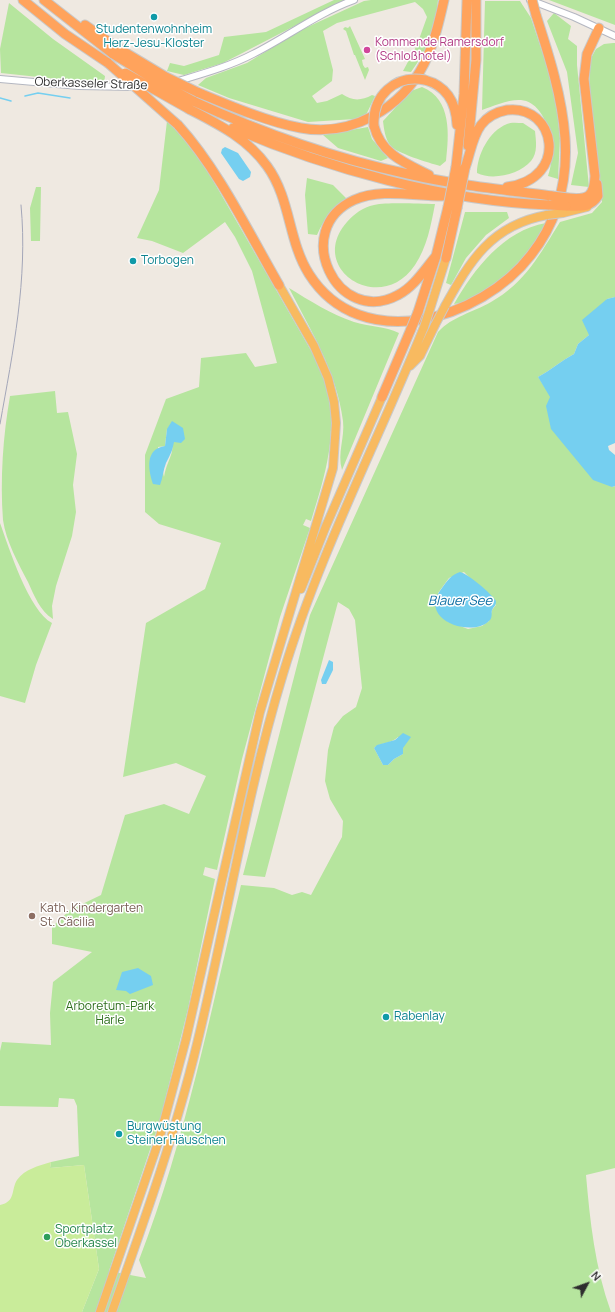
<!DOCTYPE html>
<meta charset="utf-8">
<style>
body{margin:0}
#map{position:relative;width:615px;height:1312px;overflow:hidden;background:#efe9e1;font-family:Manrope,sans-serif}
canvas{display:block}
.north{position:absolute;left:567px;top:1264px;width:40px;height:40px;-webkit-text-stroke:3px #fff;paint-order:stroke;rotate:49deg;font-size:11px;font-weight:700;line-height:16px;text-align:center;color:#2e2e2e}
.north::after{content:'';display:block;margin:auto;width:14px;height:18px;background:#2e2e2e;clip-path:polygon(50% 0,100% 100%,50% 72%,0 100%)}
</style>
<div id="map">
<canvas width="615" height="1312"></canvas>
<div class="north">N</div>
</div>
<script>
const context = document.querySelector('canvas').getContext('2d');
context.lineJoin = 'round';
function fill(path, color) { context.fillStyle = color; context.fill(path, 'evenodd'); }
function trace(path, color, width, dash) { context.strokeStyle = color; context.lineWidth = width; context.lineCap = dash ? 'butt' : 'round'; context.setLineDash(dash || []); context.stroke(path); }
function write(font, color, halo, rows, align = 'center') {
  context.font = font + ' Manrope,sans-serif'; context.lineWidth = 3; context.setLineDash([]); context.textBaseline = 'middle'; context.strokeStyle = halo; context.fillStyle = color; for (const [text, x, y, turn = 0] of rows) {
    context.save(); context.translate(x, y); context.rotate((+turn || 0) * Math.PI / 180); context.textAlign = isNaN(turn) ? turn : align; if (halo) context.strokeText(text, 0, 0); context.fillText(text, 0, 0); context.restore();
  }
}
fill(new Path2D(`
 M334,0H345L223,63L184,75L167,71L170,63L184,66L219,55L224,37L266,32Z
 M371,0H438C436,28 427,50 411,72L403,71L417,45L427,17L423,9L415,2L337,23L323,31L333,70L332,81L312,96L317,103L327,101L342,94C352,101 361,101 372,95L375,96L366,115L355,119L308,122L229,98L198,85L206,78L247,63L301,30L364,1Z
 M549,0H615V25Z
 M485,1H520L531,18L550,75L557,110L560,138L558,179L548,176C557,155 550,103 521,100C509,99 493,106 482,110Z
 M9,3L53,39L105,76L104,84L1,73L0,49Z
 M554,13L571,26L568,39L577,46V65L589,187L571,185L578,153L567,72L547,21Z
 M350,26L365,59L362,60L363,65L365,68L368,67L369,70L365,80L355,55H354L346,31L343,29L345,27L348,28Z
 M613,43H615V297L607,299L589,335L578,344L574,354C561,361 551,370 538,377L612,487L615,486V1168L586,1175C590,1221 595,1268 611,1312H82L99,1269L84,1165L50,1168L51,1162L79,1156L77,1106L74,1099L59,1098L58,1107L0,1106V1051L2,1042L51,1045L50,1013L53,982L92,952L52,944V927L70,910L101,895L125,815L164,804L189,814L206,776L176,763L123,777L146,623L205,589L221,543L159,524L145,512V455L166,399L199,387L201,358L246,353L255,367L277,363L252,271L235,237L225,222L183,253L152,241L137,238L159,190L167,121L181,134L203,163L313,354C317,363 322,373 325,382C340,429 325,476 311,521L306,519L303,525L310,528L280,617L242,759L217,870L205,867L203,875L215,879L188,1009L160,1120L109,1271L146,1278L139,1260C186,1139 211,1010 241,885L274,888L292,895L302,892L311,895L342,837L343,821L330,799L325,781L328,750L334,727L343,716L356,707L362,688L355,620L349,609L338,602L265,877L243,875L310,615L438,332C453,316 472,313 491,302C525,283 540,254 560,222L592,213L602,202L589,88L590,60L596,49L604,44ZM167,429C179,452 168,455 164,477L158,447L165,446ZM464,572L496,605L492,610L489,621L482,626L468,629L447,621L438,593L449,578ZM398,737L403,748V754L394,759L388,765H383L374,748C381,742 391,744 398,737Z
 M422,87C452,99 449,135 446,161L440,166C430,163 395,153 390,145C385,138 384,129 383,121L411,91Z
 M523,123L535,131C536,141 538,153 531,161C520,174 493,181 477,173C477,155 489,131 507,124C511,122 518,123 523,123Z
 M368,127L372,139L388,158L381,161L338,148L323,135Z
 M307,178L333,185L347,199C332,208 324,219 317,235L308,234L305,195Z
 M36,187H41L40,241H31L30,208Z
 M435,204C431,225 427,247 415,265C380,317 306,268 347,222C354,214 363,207 374,205C389,202 419,204 435,204Z
 M465,212H507L509,218L486,235L466,258L451,285L446,283Z
 M546,223L528,254L500,284L461,303L454,304C475,268 503,231 546,223Z
 M289,288C310,301 331,314 354,322C369,327 385,326 399,333L342,470C337,453 345,438 343,421C337,373 311,331 289,288Z
 M55,391L57,413L68,412L77,454L73,485L76,512L72,536L56,586L52,606L53,619C40,611 34,595 28,582C18,563 6,541 3,520C0,479 3,436 10,396Z
 M0,523C9,548 29,611 52,623L36,665L25,703L0,696Z`), '#b6e59e');
fill(new Path2D(`
 M51,1162L50,1168L84,1165L99,1269L82,1312H0V1205C16,1202 11,1189 17,1180C25,1169 38,1166 51,1162Z`), '#c9ec9a');
fill(new Path2D(`
 M225,147L238,153L251,172L250,177L243,181L239,179L221,153L222,149Z
 M615,297V443L608,446L609,450L615,455V486L612,487L593,480L551,429L546,406L550,397L538,377C551,370 561,361 574,354L578,344L589,335L582,320L607,299Z
 M172,421L183,428L185,439L181,443L174,442C172,452 171,453 166,463C163,470 163,478 160,485L153,484C148,469 145,449 165,446L167,429Z
 M460,572C467,573 492,594 496,601C496,606 494,606 492,610C491,613 493,618 489,621C472,638 416,620 442,588C447,581 451,575 460,572Z
 M329,660L333,662V670L326,684H322L321,680Z
 M403,733L411,737L403,748V754L394,759L388,765H383L374,748L377,745L395,740Z
 M138,968L151,976L153,985L130,994L126,991L116,990L122,972Z`), '#75cff0');
trace(new Path2D(`
 M25,96L38,93L70,98
 M0,98L11,101`), '#75cff0', 1.5);
const tertiary = new Path2D(`
 M530,0L574,17L615,36
 M0,79L79,86L136,87
 M175,82C201,74 228,67 253,54C287,37 318,13 354,0`);
const trunk = new Path2D(`
 M563,213L587,207
 M445,306C470,261 491,225 547,215
 M430,309L446,258
 M410,366L420,356L435,325
 M301,589L326,526L382,397
 M100,1312L159,1140L186,1039L260,712L333,468L336,423L334,402L328,378L314,346L279,285
 M112,1312C143,1224 175,1135 197,1044C227,921 246,795 283,674C319,554 377,443 424,327`);
const motorway = new Path2D(`
 M23,0L65,34L108,63
 M44,0L113,54
 M85,25L116,47
 M425,80C447,86 456,103 457,125
 M197,92C228,105 268,122 301,128C351,137 401,109 424,64C434,44 439,22 444,0
 M193,101C262,133 333,158 408,174C455,185 504,190 552,196
 M189,109C218,124 247,138 267,166C291,199 288,241 309,274C361,356 481,320 531,255C589,181 562,96 536,15
 M178,125C218,169 249,233 279,285
 M374,126C381,154 405,163 429,175
 M233,128C329,169 445,201 549,205
 M468,146L476,60V0
 M456,167L464,94L467,0
 M465,168C470,155 472,137 481,125C487,117 496,112 507,110C556,104 570,179 507,187
 M568,198C588,200 594,197 595,176L584,79L587,54L599,28
 M566,206C578,206 590,209 598,196L597,184
 M436,256C425,269 414,287 398,295C337,328 290,229 354,200C380,188 414,196 442,196
 M446,258L457,208
 M418,312L436,256L448,207
 M382,397L411,329`);
trace(tertiary, '#b4b7c1', 8);
trace(trunk, '#c9c9c9', 10);
trace(motorway, '#c9c9c9', 11);
trace(tertiary, '#fff', 6);
trace(trunk, '#f8ba60', 8);
trace(motorway, '#ffa35c', 9);
trace(new Path2D(`
 M0,424C13,351 28,279 21,205`), '#a3a6b8', 1);
const trunkBridge = new Path2D(`
 M547,215L563,213
 M435,325L445,306
 M424,327L430,309`);
const motorwayBridge = new Path2D(`
 M532,0L536,15
 M116,47L166,77L197,92
 M113,54L160,83L193,101
 M108,63L178,125
 M125,73L189,109
 M374,126C372,96 395,74 425,80
 M552,196L568,198
 M549,205L566,206
 M448,207L456,167
 M457,208L465,168
 M411,329L418,312`);
trace(trunkBridge, '#c9c9c9', 10, []);
trace(motorwayBridge, '#c9c9c9', 11, []);
trace(trunkBridge, '#f8ba60', 8);
trace(motorwayBridge, '#ffa35c', 9);
for (const [x, y, r, color] of [
 [154,17,4,"#0f9aa8"],
 [367,50,4,"#d1479c"],
 [133,261,4,"#0f9aa8"],
 [32,916,4,"#8d6e63"],
 [386,1017,4,"#0f9aa8"],
 [119,1134,4,"#0f9aa8"],
 [47,1237,4,"#2e9e5b"]
]) { const dot = new Path2D(); dot.arc(x, y, r, 0, 2 * Math.PI); context.fillStyle = color; context.fill(dot); trace(dot, '#fff', 1.5); }
write('12px', '#0d838f', '#fff', [
 ["Studentenwohnheim",154,30,"center"],
 ["Herz-Jesu-Kloster",154,44,"center"],
 ["Torbogen",141,261],
 ["Rabenlay",394,1017],
 ["Burgwüstung",127,1127],
 ["Steiner Häuschen",127,1141]
], 'left');
write('12px', '#b23c85', '#fff', [
 ["Kommende Ramersdorf",375,43],
 ["(Schloßhotel)",375,57]
], 'left');
write('12px', '#2e2e2e', '#fff', [
 ["Oberkasseler Straße",91,84,2]
]);
write('12px', '#785e54', '#fff', [
 ["Kath. Kindergarten",40,909],
 ["St. Cäcilia",40,923]
], 'left');
write('12px', '#2c6e1b', '#fff', [
 ["Arboretum-Park",110,1007],
 ["Härle",110,1021]
]);
write('12px', '#27864d', '#fff', [
 ["Sportplatz",55,1230],
 ["Oberkassel",55,1244]
], 'left');
write('italic 13px', '#0d6fa3', '#fff', [
 ["Blauer See",460,601]
]);
</script>
